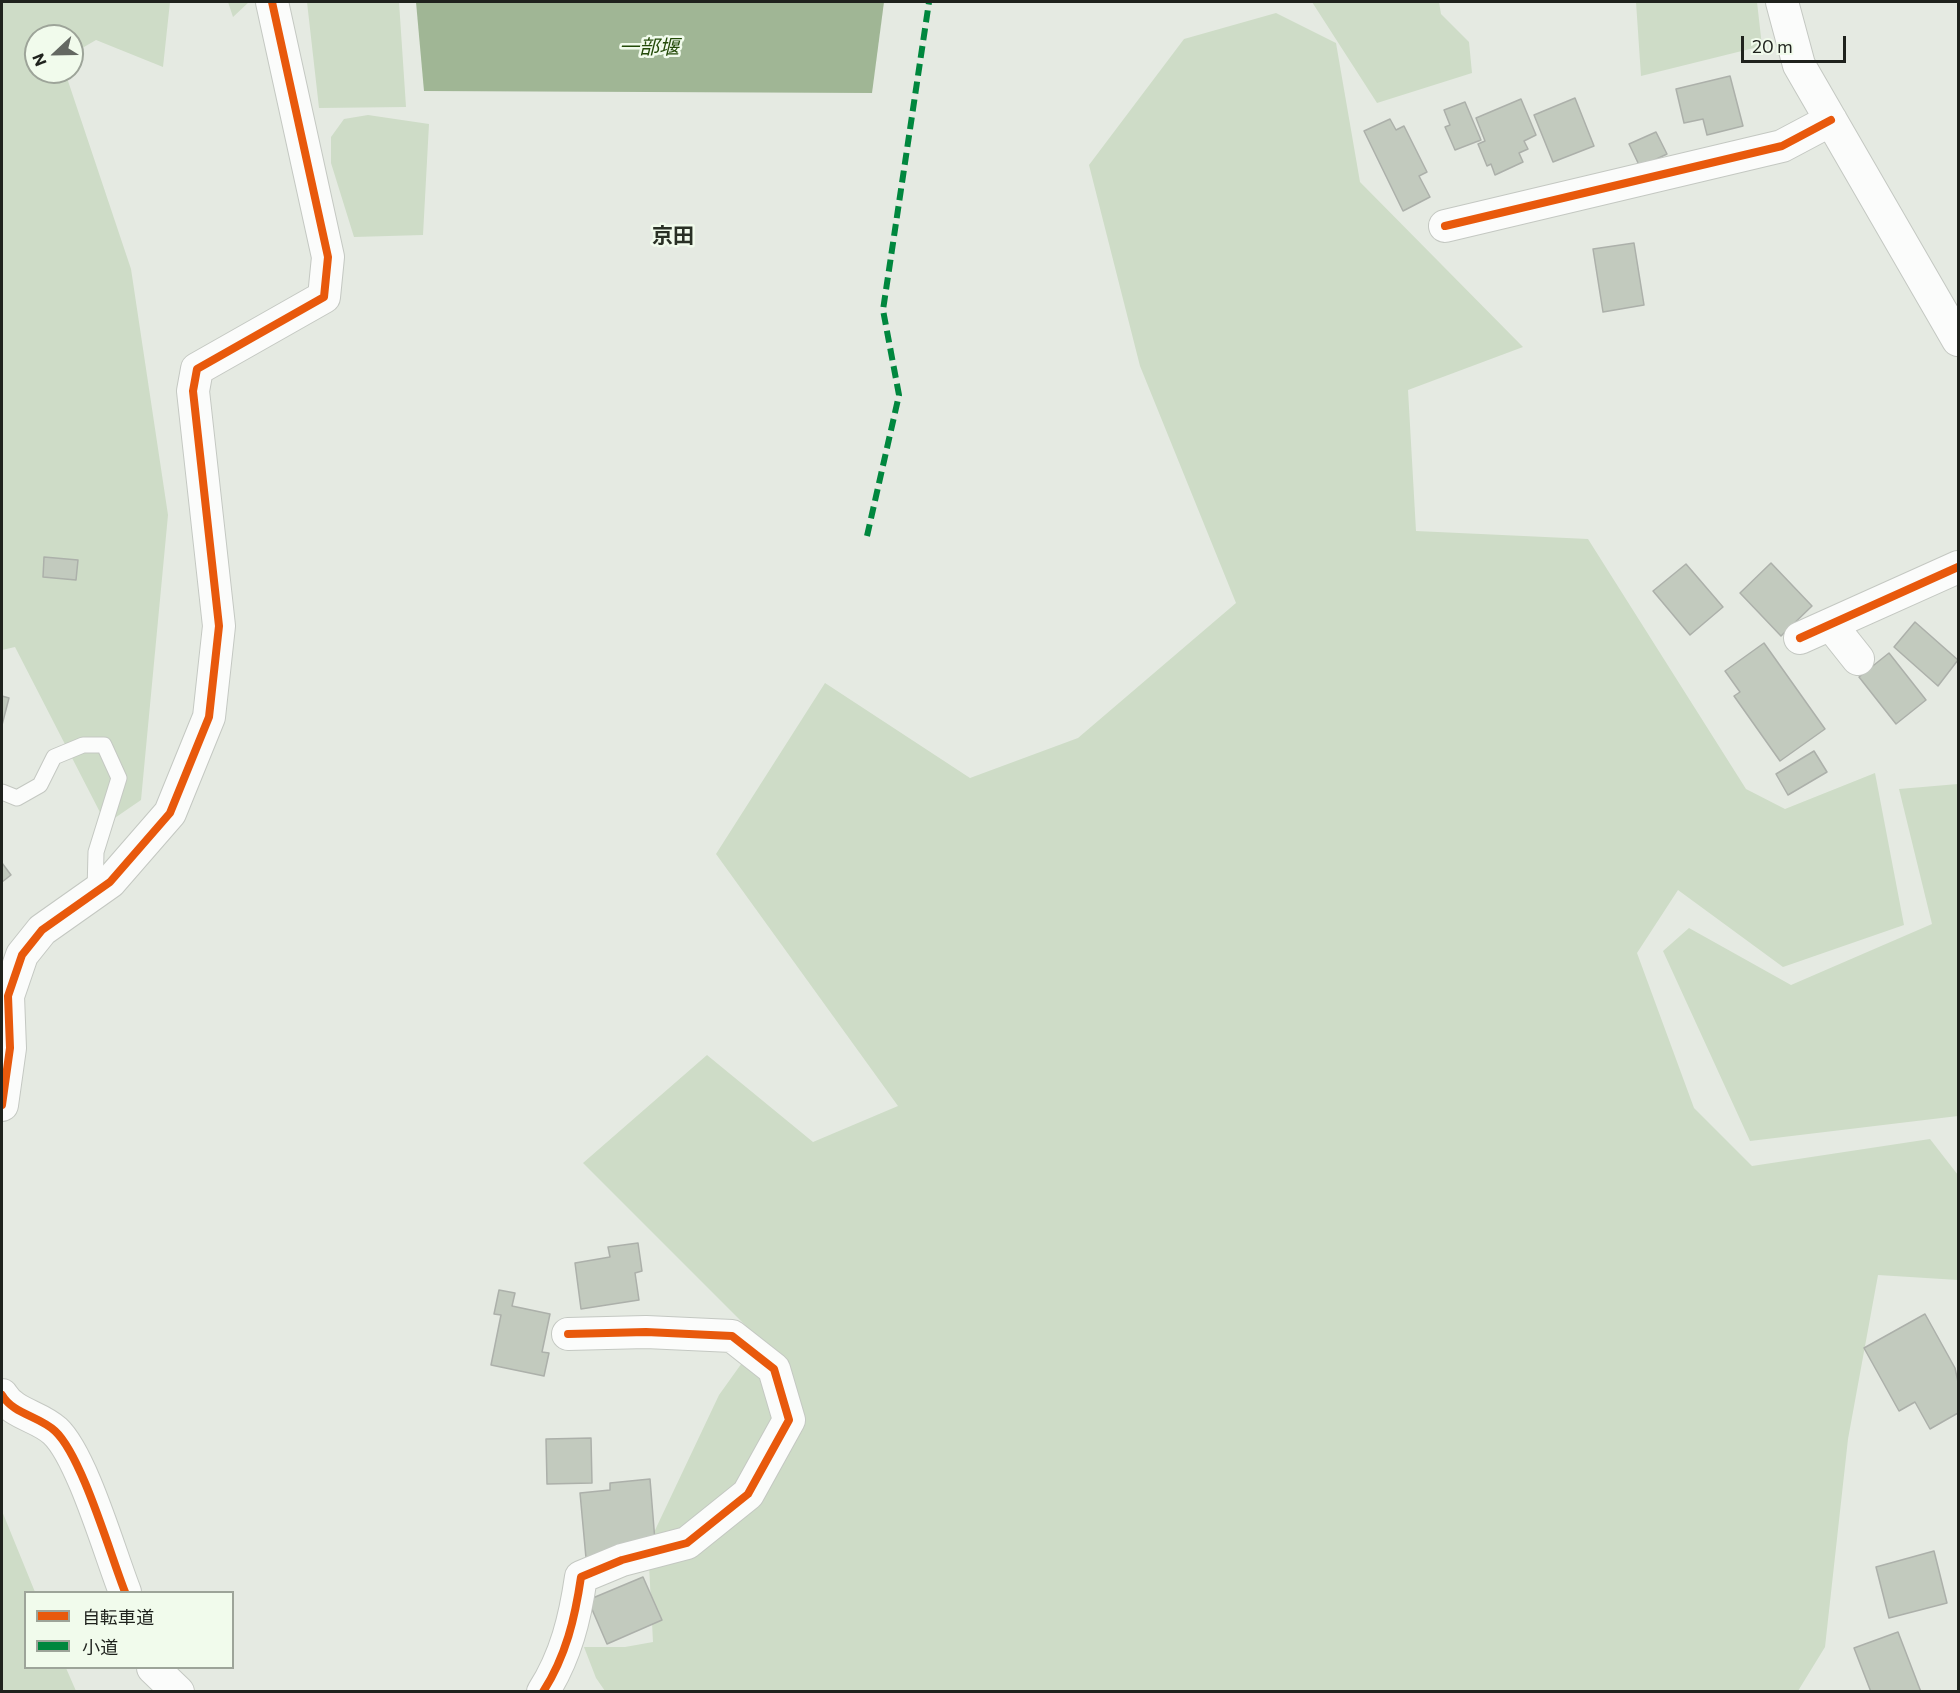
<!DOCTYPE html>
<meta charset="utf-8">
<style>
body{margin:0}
#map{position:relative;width:1960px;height:1693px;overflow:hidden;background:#e5eae2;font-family:Commissioner,"Noto Sans JP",sans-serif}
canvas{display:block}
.frame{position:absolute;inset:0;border:3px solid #1f221d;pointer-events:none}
.legend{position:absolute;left:24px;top:1591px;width:210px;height:78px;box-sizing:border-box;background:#f1fbec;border:2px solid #9da499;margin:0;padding:8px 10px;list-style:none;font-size:18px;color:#1f221d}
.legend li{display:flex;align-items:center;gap:12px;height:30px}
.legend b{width:30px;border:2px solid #9da499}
.north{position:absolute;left:24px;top:24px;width:60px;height:60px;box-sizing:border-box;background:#f1fbec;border:2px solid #9da499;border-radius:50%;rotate:248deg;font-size:16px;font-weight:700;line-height:24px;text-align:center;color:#1f221d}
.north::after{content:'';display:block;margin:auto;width:21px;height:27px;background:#646862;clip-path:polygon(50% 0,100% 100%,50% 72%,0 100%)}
.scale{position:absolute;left:1741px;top:36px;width:105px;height:27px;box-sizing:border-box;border:3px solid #1f221d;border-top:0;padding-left:8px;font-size:18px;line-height:21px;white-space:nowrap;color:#1f221d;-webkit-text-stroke:4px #f1fbec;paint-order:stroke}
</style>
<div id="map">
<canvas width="1960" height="1693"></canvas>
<div class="frame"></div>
<ul class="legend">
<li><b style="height:8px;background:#e8590c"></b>自転車道</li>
<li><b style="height:8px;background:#00873e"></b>小道</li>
</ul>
<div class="north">N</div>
<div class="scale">20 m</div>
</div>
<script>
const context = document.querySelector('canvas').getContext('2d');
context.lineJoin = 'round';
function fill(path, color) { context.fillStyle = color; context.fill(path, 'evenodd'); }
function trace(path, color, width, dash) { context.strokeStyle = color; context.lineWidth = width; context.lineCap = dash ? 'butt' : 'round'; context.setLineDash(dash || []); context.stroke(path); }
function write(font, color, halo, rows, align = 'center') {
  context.font = font + ' Commissioner,"Noto Sans JP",sans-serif'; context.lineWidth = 5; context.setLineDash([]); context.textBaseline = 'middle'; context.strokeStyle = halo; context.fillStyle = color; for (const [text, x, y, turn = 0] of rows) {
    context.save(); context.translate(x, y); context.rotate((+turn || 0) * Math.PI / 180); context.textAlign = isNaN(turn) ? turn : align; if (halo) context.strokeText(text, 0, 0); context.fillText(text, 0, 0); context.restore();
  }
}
fill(new Path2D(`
 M2,2H170L163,67L96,40L72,54V36H36V72H65L131,269L168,515L141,800L106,824L15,647L2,650Z
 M228,2H249L233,17Z
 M307,2H399L406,107L319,108Z
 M1209,2H1439L1441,14L1469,42L1472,73L1377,103L1312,2Z
 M1636,2H1757L1762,46L1641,76Z
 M1276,13L1336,43L1360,182L1523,347L1408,390L1416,531L1588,539L1746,789L1785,809L1875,773L1904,925L1783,967L1678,890L1637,953L1694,1108L1752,1166L1930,1139L1958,1175V1280L1878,1275L1848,1439L1825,1647L1798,1691H605L596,1678L584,1647H625L653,1642L648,1545L719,1395L759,1339L583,1163L707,1055L813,1142L898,1106L716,854L825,683L970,778L1078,738L1236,603L1140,366L1089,165L1184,39Z
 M368,115L429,124L423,235L354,237L331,163V137L344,119Z
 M1958,784V1116L1750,1141L1663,951L1689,928L1791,985L1932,924L1899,789Z
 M2,1511L35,1592H26V1668H66L76,1691H2Z`), '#cedcc7');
fill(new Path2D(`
 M416,2H884L872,93L424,91Z`), '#a0b695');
const building = new Path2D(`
 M1730,76L1743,126L1707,135L1703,119L1684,123L1676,89Z
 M1575,98L1594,146L1553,162L1534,115Z
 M1521,99L1536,135L1524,141L1528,149L1519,153L1523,162L1495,175L1491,164L1487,166L1478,144L1485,141L1476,118Z
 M1465,102L1481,140L1455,150L1445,127L1450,125L1444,110Z
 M1390,119L1396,130L1404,126L1427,172L1419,176L1430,197L1403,211L1364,131Z
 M1656,132L1667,154L1640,167L1629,144Z
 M1634,243L1644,305L1603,312L1593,249Z
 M44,557L78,560L76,580L43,577Z
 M1771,563L1812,606L1781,636L1740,593Z
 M1686,564L1723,607L1690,635L1653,591Z
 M1915,622L1958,660L1938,686L1894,647Z
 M1764,643L1825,729L1780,761L1734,696L1740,692L1725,671Z
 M1889,653L1926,700L1896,724L1859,677Z
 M2,696L9,698L2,725Z
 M1814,751L1827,772L1788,795L1776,774Z
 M2,863L11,875L2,882Z
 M638,1243L642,1271L635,1273L639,1300L581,1309L575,1263L610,1257L608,1247Z
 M499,1290L515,1293L512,1306L550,1314L542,1352L549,1353L544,1376L491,1365L501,1315L494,1314Z
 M1925,1314L1955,1368L1958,1382V1413L1930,1429L1915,1402L1899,1411L1864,1348Z
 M591,1438L592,1483L547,1484L546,1439Z
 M650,1479L655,1541L586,1558L580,1493L610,1490V1483Z
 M1934,1551L1947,1603L1889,1618L1876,1567Z
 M643,1577L662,1620L607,1644L588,1600Z
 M1898,1632L1921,1692H1871L1854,1648Z`);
fill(building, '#c2cabe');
trace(building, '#acb0aa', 1.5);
const lane = new Path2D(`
 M2,792L17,798L40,785L54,757L83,745H104L119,778L96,852L95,892`);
const street = new Path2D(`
 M1782,2L1799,65L1958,340
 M1445,226L1782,146L1831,120
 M1831,625L1858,659
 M1800,638L1958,567
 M2,1105L10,1048L8,996L22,955L42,930L110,882L170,813L209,717L219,626L193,391L197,369L324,297L328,257L272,2
 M2,1395C13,1414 39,1416 55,1431C82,1456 110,1554 125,1592
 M153,1668L178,1692
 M543,1692C566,1656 575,1618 581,1577L622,1560L687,1543L748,1494L789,1420L774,1369L732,1336L646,1332L568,1334`);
trace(lane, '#c4c8c2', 17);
trace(street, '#c4c8c2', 34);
trace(lane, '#fbfcfb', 15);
trace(street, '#fbfcfb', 32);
trace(new Path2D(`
 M867,536L899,395L883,310L929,2`), '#00873e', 6, [12, 6]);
trace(new Path2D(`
 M1445,226L1782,146L1831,120
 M1800,638L1958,567
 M2,1105L10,1048L8,996L22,955L42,930L110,882L170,813L209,717L219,626L193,391L197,369L324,297L328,257L272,2
 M2,1395C13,1414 39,1416 55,1431C82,1456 110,1554 125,1592
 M543,1692C566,1656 575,1618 581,1577L622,1560L687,1543L748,1494L789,1420L774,1369L732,1336L646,1332L568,1334`), '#e8590c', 8);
write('italic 20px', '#234a08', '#f1fbec', [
 ["一部堰",649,47]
]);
write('bold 21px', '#293025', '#f1fbec', [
 ["京田",673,236]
]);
</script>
